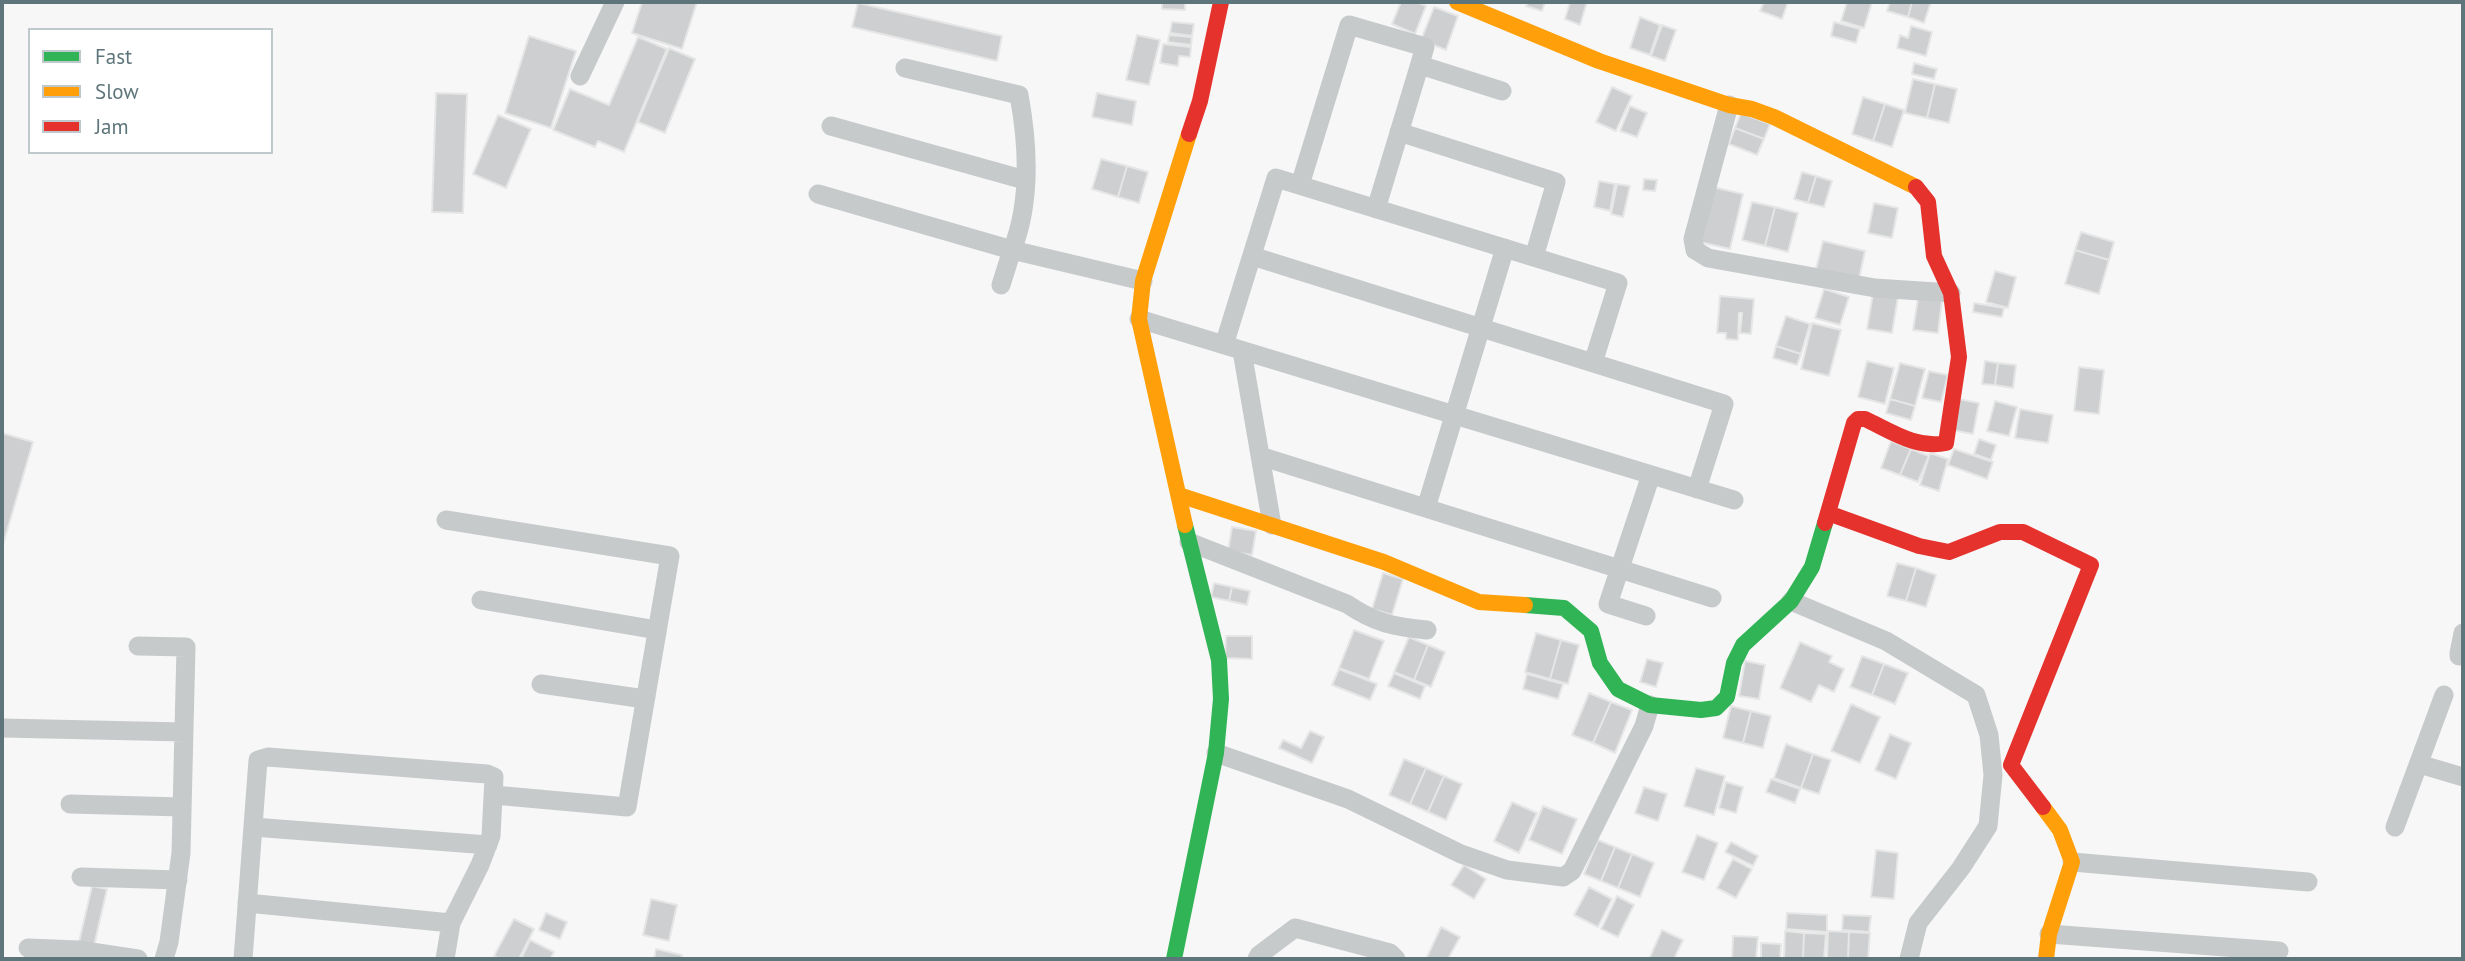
<!DOCTYPE html>
<style>
body{margin:0}
#map{position:relative;width:2465px;height:961px;overflow:hidden;background:#f7f7f7;font-family:"PT Sans",sans-serif}
canvas{display:block}
.frame{position:absolute;inset:0;border:4px solid #5e767b;pointer-events:none}
.legend{position:absolute;left:28px;top:28px;width:245px;height:126px;box-sizing:border-box;background:#fff;border:2px solid #bfc8ca;margin:0;padding:9px 12px;list-style:none;font-size:21px;color:#5e767b}
.legend li{display:flex;align-items:center;gap:14px;height:35px}
.legend b{width:35px;border:2px solid #bfc8ca}
</style>
<div id="map">
<canvas width="2465" height="961"></canvas>
<div class="frame"></div>
<ul class="legend">
<li><b style="height:9px;background:#30b455"></b>Fast</li>
<li><b style="height:9px;background:#ff9f0a"></b>Slow</li>
<li><b style="height:9px;background:#e5322d"></b>Jam</li>
</ul>
</div>
<script>
const context = document.querySelector('canvas').getContext('2d');
context.lineJoin = 'round';
function fill(path, color) { context.fillStyle = color; context.fill(path, 'evenodd'); }
function trace(path, color, width, dash) { context.strokeStyle = color; context.lineWidth = width; context.lineCap = dash ? 'butt' : 'round'; context.setLineDash(dash || []); context.stroke(path); }
const building = new Path2D(`
 M642,2H697L682,49L632,33Z
 M1162,2H1185V10L1162,9Z
 M1401,2H1417L1426,6L1415,34L1392,24Z
 M1528,2H1545L1542,11L1526,6Z
 M1570,2H1587L1580,25L1565,19Z
 M1764,2H1788L1782,19L1760,11Z
 M1847,2H1872L1864,28L1841,21Z
 M1890,2H1912L1908,17L1887,11Z
 M1912,2H1931L1924,23L1908,17Z
 M858,3L1002,36L997,61L852,27Z
 M1434,7L1458,16L1446,50L1421,40Z
 M1640,17L1660,25L1650,55L1630,48Z
 M1172,22L1194,24L1192,36L1170,33Z
 M1834,22L1860,29L1856,43L1831,36Z
 M1662,25L1676,30L1665,61L1651,56Z
 M1911,26L1932,32L1926,56L1897,48L1900,35L1908,38Z
 M1137,35L1160,40L1149,85L1126,80Z
 M1169,35L1192,37L1191,45L1168,42Z
 M529,36L576,51L551,128L505,113Z
 M638,37L667,49L624,152L598,141L595,147L553,130L570,89L609,105Z
 M1163,44L1191,47L1190,57L1179,56L1178,66L1160,63Z
 M669,48L695,59L665,133L638,122Z
 M1914,63L1937,69L1934,79L1912,74Z
 M1913,79L1935,84L1927,118L1905,113Z
 M1935,84L1957,89L1949,123L1927,118Z
 M1612,87L1632,96L1616,131L1596,122Z
 M436,93L467,94L463,213L432,212Z
 M1097,93L1136,101L1132,125L1092,117Z
 M1863,97L1885,104L1873,141L1852,134Z
 M1885,104L1904,110L1892,147L1873,141Z
 M1630,106L1647,113L1637,137L1620,131Z
 M1741,113L1770,124L1764,139L1735,128Z
 M498,115L531,129L506,188L473,174Z
 M1735,128L1764,139L1757,155L1729,144Z
 M1101,159L1127,166L1118,197L1092,189Z
 M1127,166L1148,172L1139,203L1118,197Z
 M1802,172L1816,176L1808,203L1794,199Z
 M1816,176L1832,181L1824,207L1808,203Z
 M1644,179L1657,180L1655,191L1643,190Z
 M1599,181L1615,184L1610,211L1594,207Z
 M1617,184L1630,186L1623,217L1611,214Z
 M1713,187L1743,194L1730,249L1700,242Z
 M1752,202L1775,207L1765,246L1742,240Z
 M1874,203L1898,208L1892,238L1868,233Z
 M1775,207L1798,213L1788,252L1765,246Z
 M2081,232L2114,242L2109,260L2075,250Z
 M1823,241L1865,251L1859,279L1816,269Z
 M2075,250L2109,260L2099,294L2065,284Z
 M1995,271L2016,277L2008,308L1986,302Z
 M1824,289L1849,297L1840,325L1815,318Z
 M1873,293L1898,297L1892,333L1867,329Z
 M1720,296L1754,299L1751,334L1740,333L1742,313H1739L1738,340L1726,339V333H1717Z
 M1918,298L1942,301L1938,333L1913,330Z
 M1974,303L2004,308L2002,317L1973,312Z
 M1786,316L1810,324L1801,354L1776,346Z
 M1812,323L1841,330L1829,376L1801,369Z
 M1776,346L1801,354L1797,365L1773,358Z
 M1867,361L1894,368L1885,404L1858,397Z
 M1985,361L1998,363L1995,385L1982,384Z
 M1900,363L1925,369L1915,406L1890,399Z
 M1998,363L2016,365L2013,388L1995,385Z
 M2079,367L2104,370L2099,414L2074,411Z
 M1929,371L1948,375L1941,402L1922,398Z
 M1890,399L1915,406L1911,420L1886,413Z
 M1958,399L1979,403L1973,434L1952,430Z
 M1995,401L2017,407L2009,436L1987,431Z
 M2020,409L2053,415L2048,443L2015,438Z
 M2,433L33,442L2,548Z
 M1979,439L1996,445L1991,460L1974,454Z
 M1891,441L1911,449L1900,475L1881,468Z
 M1911,449L1929,456L1918,482L1900,475Z
 M1954,449L1993,462L1987,479L1948,465Z
 M1930,453L1948,459L1939,491L1920,485Z
 M1232,527L1256,531L1252,555L1228,551Z
 M1897,563L1916,568L1906,601L1887,596Z
 M1916,568L1936,575L1926,607L1906,601Z
 M1383,573L1403,579L1392,615L1372,609Z
 M1214,583L1232,587L1229,601L1211,597Z
 M1232,587L1250,591L1247,605L1229,601Z
 M1354,630L1384,641L1369,679L1339,668Z
 M1536,633L1561,640L1550,679L1525,672Z
 M1226,636H1252V659L1225,658Z
 M1409,637L1428,645L1414,680L1394,672Z
 M1561,640L1579,645L1568,684L1550,679Z
 M1800,642L1832,656L1829,662L1844,669L1834,692L1819,685L1811,702L1780,688Z
 M1428,645L1445,652L1431,687L1414,680Z
 M1862,656L1884,664L1872,695L1850,687Z
 M1647,659L1663,663L1656,687L1640,682Z
 M1745,661L1765,665L1759,699L1739,696Z
 M1884,664L1908,673L1895,704L1872,695Z
 M1339,669L1377,684L1370,700L1332,685Z
 M1394,673L1425,686L1420,699L1388,686Z
 M1527,674L1563,684L1558,699L1523,689Z
 M1589,693L1611,702L1593,743L1572,735Z
 M1611,702L1632,710L1615,753L1593,743Z
 M1851,704L1880,717L1860,763L1831,751Z
 M1731,706L1751,711L1743,743L1723,738Z
 M1751,711L1771,716L1763,748L1743,743Z
 M1310,731L1324,737L1312,763L1279,748L1283,740L1301,748Z
 M1890,734L1911,743L1896,779L1875,770Z
 M1786,744L1813,754L1801,788L1774,778Z
 M1813,754L1831,760L1819,794L1801,788Z
 M1404,759L1426,768L1410,804L1389,795Z
 M1426,768L1444,776L1428,812L1410,804Z
 M1696,768L1725,776L1714,815L1684,806Z
 M1444,776L1462,784L1446,820L1428,812Z
 M1771,779L1800,789L1795,803L1766,792Z
 M1726,782L1743,787L1736,813L1719,808Z
 M1644,787L1667,794L1658,821L1635,813Z
 M1512,802L1537,813L1519,853L1494,841Z
 M1543,806L1577,819L1562,854L1529,840Z
 M1697,835L1718,843L1704,880L1682,872Z
 M1598,840L1615,847L1601,881L1584,874Z
 M1731,842L1758,856L1753,866L1725,852Z
 M1615,847L1632,854L1618,888L1601,881Z
 M1876,850L1898,853L1894,899L1871,897Z
 M1632,854L1654,863L1640,897L1618,888Z
 M1733,859L1752,869L1736,898L1717,888Z
 M1464,865L1486,879L1474,899L1451,885Z
 M92,886L107,889L94,946L79,942Z
 M1589,887L1612,899L1598,927L1574,915Z
 M1617,896L1634,905L1618,937L1601,929Z
 M651,899L677,905L669,941L643,935Z
 M546,913L567,922L560,939L539,930Z
 M1787,913L1827,915V932L1786,929Z
 M1843,915L1871,916L1869,932L1842,930Z
 M514,919L534,929L519,959H500L494,956Z
 M1441,927L1460,937L1448,959H1426Z
 M1662,930L1683,940L1674,959H1649Z
 M1785,931L1804,933L1803,959H1784Z
 M1828,931L1849,932L1848,959H1827Z
 M1849,932L1870,933L1868,959H1848Z
 M1804,933L1826,934L1824,959H1803Z
 M1733,936L1758,937L1756,959H1732Z
 M530,940L554,952L550,959H521Z
 M1761,943L1781,944L1780,959H1761Z
 M656,949L682,955L681,959H654Z`);
fill(building, '#cdcfd0');
trace(building, '#e6e6e6', 2);
trace(new Path2D(`
 M1420,65L1502,91
 M905,68L1019,95C1028,144 1031,203 1012,250L1143,281
 M580,76L615,2
 M1729,105L1693,239L1695,250L1708,258L1875,288L1951,293
 M831,126L1025,180
 M1399,132L1556,182L1534,257
 M1300,185L1349,25L1425,47L1376,209
 M818,194L1012,250L1001,285
 M1252,256L1724,404L1697,489
 M1139,319L1734,500
 M1224,345L1276,178L1618,283L1593,363
 M1242,351L1272,525
 M1260,456L1712,598
 M1426,508L1505,248
 M446,520L670,556L627,807L494,795
 M1189,542L1347,604C1375,623 1394,627 1427,630
 M481,600L657,630
 M1791,601L1886,641L1976,695L1989,735L1993,775L1988,826L1961,868L1918,923L1909,959
 M1646,616L1608,604L1651,475
 M2463,633L2459,653V656H2463
 M138,646L186,647L181,853L169,942L164,959
 M541,684L645,699
 M3,728L184,732
 M1216,753L1348,799L1461,854L1507,870L1563,877L1572,871L1644,726L1650,705
 M2419,764L2463,777
 M70,804L182,807
 M253,827L488,845
 M2395,827L2444,695
 M2072,862L2308,882
 M81,877L178,880
 M247,903L451,923
 M2049,934L2279,951
 M28,948L78,950L138,959
 M243,959L258,760L268,757L487,774L494,777L491,836L480,865L451,923L445,959
 M1257,959L1259,955L1295,928L1390,953L1396,959`), '#c7cacb', 19);
trace(new Path2D(`
 M1525,605L1564,608L1591,631L1600,663L1618,689L1650,705L1701,710L1716,708L1727,697L1734,663L1743,645L1791,601L1812,567L1825,523
 M1174,959L1216,753L1221,699L1219,660L1185,525`), '#30b455', 16);
trace(new Path2D(`
 M1457,2L1599,61L1729,105L1752,109L1774,117L1916,187
 M1179,495L1384,562L1479,602L1525,605
 M1185,525L1139,319L1143,281L1189,134
 M2043,807L2060,830L2072,862L2049,934L2046,959`), '#ff9f0a', 16);
trace(new Path2D(`
 M1189,134L1200,101L1221,2
 M1828,513L1919,546L1949,552L2000,532H2023L2091,565L2011,765L2043,807
 M1825,523L1854,423L1858,419H1865C1891,431 1916,449 1946,443L1959,357L1951,293L1934,256L1928,202L1916,187`), '#e5322d', 16);
</script>
